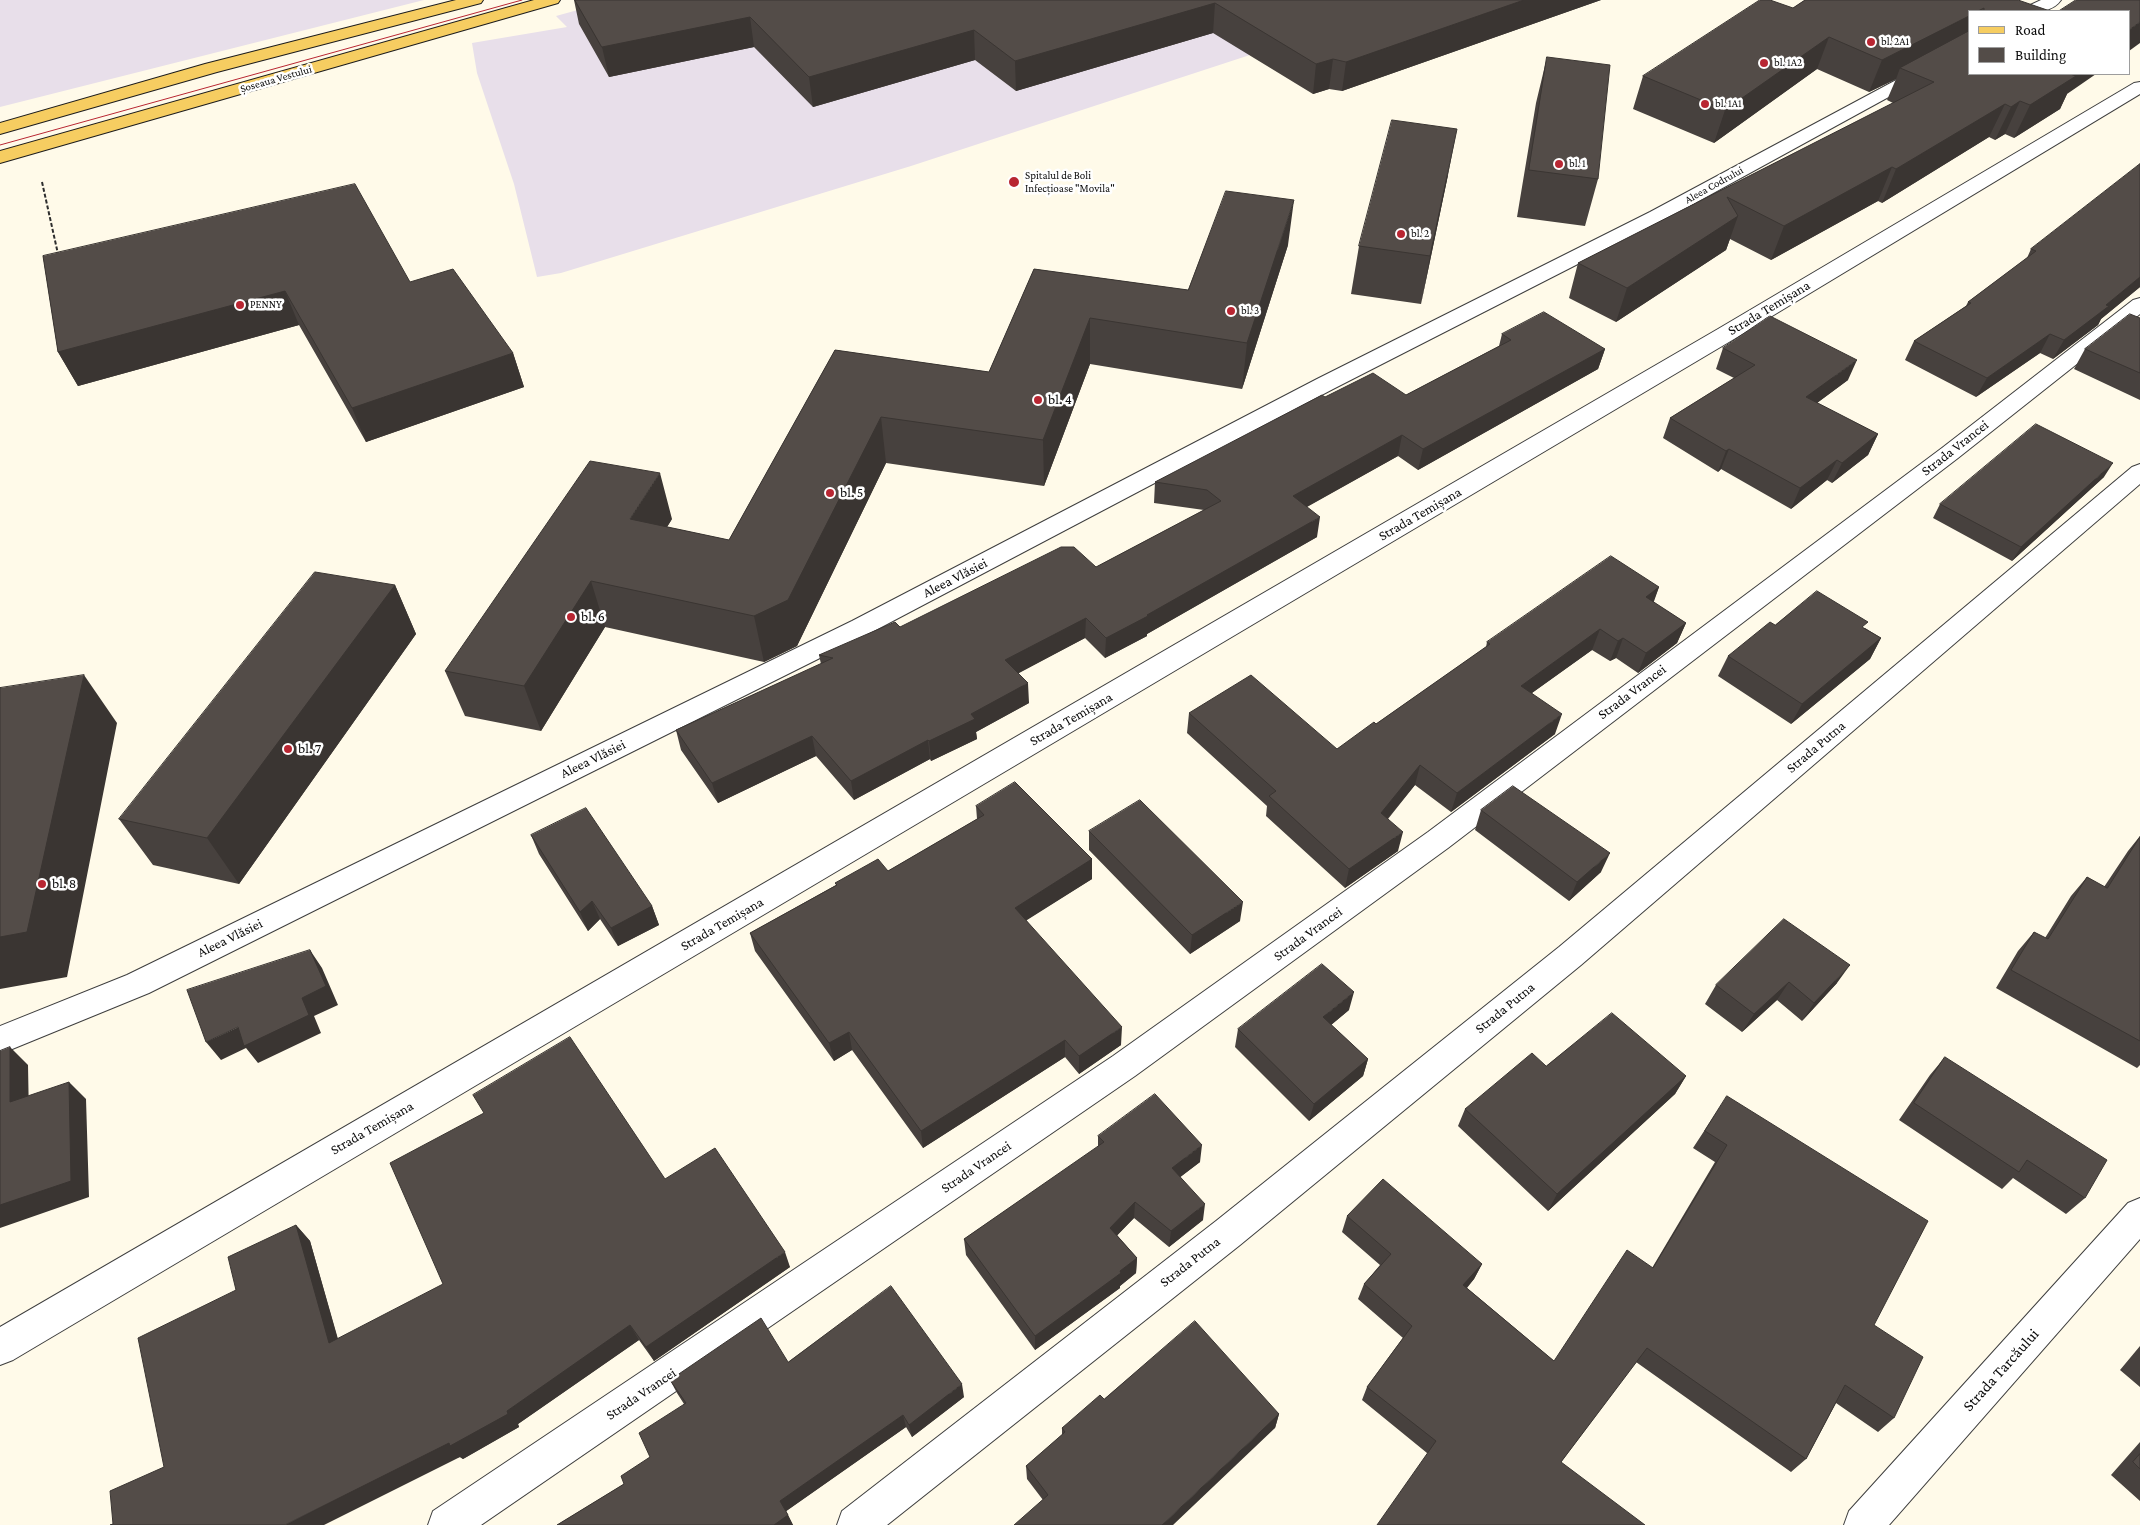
<!DOCTYPE html>
<meta charset="utf-8">
<style>
body{margin:0}
#map{position:relative;width:2140px;height:1525px;overflow:hidden;background:#fffae9;font-family:"Crimson Pro",serif}
canvas{display:block}
.legend{position:absolute;left:1968px;top:10px;width:162px;height:65px;box-sizing:border-box;background:#fff;border:1px solid #9d9d9d;margin:0;padding:6px 9px;list-style:none;font-size:15px;color:#0b0b0b}
.legend li{display:flex;align-items:center;gap:10px;height:25px}
.legend b{width:25px;border:1px solid #9d9d9d}
</style>
<div id="map">
<canvas width="2140" height="1525"></canvas>
<ul class="legend">
<li><b style="height:6px;background:#f6cd61"></b>Road</li>
<li><b style="height:14px;background:#534c48"></b>Building</li>
</ul>
</div>
<script>
const context = document.querySelector('canvas').getContext('2d');
context.lineJoin = 'round';
function fill(path, color) { context.fillStyle = color; context.fill(path, 'evenodd'); }
function trace(path, color, width, dash) { context.strokeStyle = color; context.lineWidth = width; context.lineCap = dash ? 'butt' : 'round'; context.setLineDash(dash || []); context.stroke(path); }
function write(font, color, halo, rows, align = 'center') {
  context.font = font + ' "Crimson Pro",serif'; context.lineWidth = 5; context.setLineDash([]); context.textBaseline = 'middle'; context.strokeStyle = halo; context.fillStyle = color; for (const [text, x, y, turn = 0] of rows) {
    context.save(); context.translate(x, y); context.rotate((+turn || 0) * Math.PI / 180); context.textAlign = isNaN(turn) ? turn : align; if (halo) context.strokeText(text, 0, 0); context.fillText(text, 0, 0); context.restore();
  }
}
fill(new Path2D(`
 M0,0H424L0,107Z
 M614,0L1372,15L911,166L561,273L537,277L514,184L477,73L472,43L567,27L556,16Z`), '#e8dfea');
const minor = new Path2D(`
 M2041,0H2061C2053,12 2037,12 2024,11L2026,7Z
 M1969,41V53L1664,220L1333,389L870,633L149,993L0,1054V1026L127,975L852,621L1317,379L1650,212Z
 M2140,82V94L1734,339L13,1360L0,1365V1327L1718,329L2134,83Z
 M2140,298V314L1958,458L1448,848L1135,1076L481,1525H428L433,1511L1113,1056L1428,832L1942,448L2133,300Z
 M2140,464V484L1581,965L1240,1245L887,1525H837L842,1511L1216,1221L1559,947L2132,467Z
 M2140,1198V1239L1889,1525H1844L1849,1511L2128,1203Z`);
const major = new Path2D(`
 M456,0H483L481,3L217,72L0,134V123L205,64Z
 M534,0H560L558,3L0,163V151Z`);
trace(minor, '#3e3e3e', 2);
trace(major, '#1c1c1c', 2);
trace(new Path2D(`
 M42,182L58,254`), '#2d2d2d', 2, [4, 2]);
fill(minor, '#fff');
fill(major, '#f6cd61');
trace(new Path2D(`
 M0,145L522,0`), '#b82632', 1);
fill(new Path2D(`
 M574,0H1601L1342,91L1329,89L1313,94L1213,33L1016,91L975,60L813,107L754,47L609,77L579,24Z
 M1805,0L2050,11H1969V74L2067,94L2060,109L2014,138L2005,134L1995,140L1989,137L1882,203L1878,201L1771,260L1730,239L1726,250L1616,322L1569,298L1578,263L1893,103L1887,100L1896,79L1869,92L1817,69L1714,143L1633,109L1643,76L1793,8Z
 M1547,57L1598,179L1585,226L1517,217L1536,103Z
 M2140,164V287L2101,319L2098,325L2053,359L2040,353L1976,397L1905,360L1914,341L1966,306L1968,302L2027,258L2031,249Z
 M1448,175L1421,304L1351,294L1359,246Z
 M1288,245L1242,389L1090,364L1044,486L886,463L797,646L764,662L605,627L541,731L465,716L445,671L672,519L667,527L729,540L835,350L989,372L1034,269L1188,290Z
 M43,256L410,282L513,353L524,387L366,442L299,325L78,386L58,352Z
 M2140,318V400L2074,369L2085,349Z
 M1502,334L1605,349L1598,369L1418,470L1398,456L1307,507L1317,537L1147,634V636L1105,658L1085,638L1018,673L1029,703L976,732L977,739L931,761L930,759L854,800L816,756L718,803L681,750L676,730L821,664L819,655L900,627L1096,567L1204,510L1154,503L1155,482L1325,397L1406,395L1499,346Z
 M1723,348L1848,380L1817,403L1878,434L1868,455L1832,483L1827,480L1791,509L1721,469L1718,472L1663,438L1670,418L1734,378L1716,369Z
 M2104,477L2012,561L1933,518L1940,504Z
 M395,585L416,634L239,884L153,865L119,819Z
 M1659,587L1653,602L1686,623L1677,643L1638,673L1616,658L1610,661L1592,650L1532,693L1555,734L1451,812L1415,785L1388,819L1398,851L1345,888L1266,816L1267,806L1187,733L1189,713L1337,749L1376,724L1486,647L1487,642Z
 M1775,625L1865,628L1881,638L1870,659L1791,724L1718,676L1728,656Z
 M976,806L1092,859V879L1026,920L1121,1045L1079,1074L1065,1057L923,1148L852,1050L834,1061L755,951L750,933L836,885L835,883L888,871L977,819Z
 M1481,810L1601,872L1569,901L1475,830Z
 M1089,831L1240,921L1190,954L1089,850Z
 M531,835L652,906L659,925L618,946L600,919L588,931L539,854Z
 M2140,836V1065L2137,1068L1996,988L2018,951L2034,932L2045,938L2071,896L2087,877L2104,887L2128,851Z
 M1784,919L1837,983L1802,1021L1777,1000L1742,1032L1705,1004L1716,985Z
 M1349,1010L1331,1025L1368,1059L1363,1076L1309,1121L1235,1047L1238,1029Z
 M1945,1057L2085,1198L2066,1214L2013,1178L2002,1189L1899,1120L1930,1075Z
 M1546,1066L1686,1076L1675,1094L1548,1211L1458,1126L1465,1109Z
 M1727,1096L1874,1325L1894,1418L1878,1432L1836,1403L1806,1459L1791,1472L1636,1362L1561,1462L1427,1453L1362,1400L1367,1387L1403,1338L1358,1299L1364,1284L1380,1265L1342,1232L1347,1216L1482,1264L1474,1279L1467,1288L1554,1361L1652,1268L1715,1162L1693,1148Z
 M1098,1136L1200,1162L1180,1177L1203,1220L1169,1247L1134,1218L1117,1235L1137,1258L1136,1273L1120,1286V1288L1035,1350L966,1255L964,1239L1098,1147Z
 M665,1179L790,1267L654,1361L639,1340L518,1424L519,1427L463,1459L460,1457L113,1524L164,1467L236,1290L296,1225L310,1241L338,1339Z
 M2140,1346V1387L2120,1370Z
 M788,1362L964,1397L912,1437L906,1427L786,1511L793,1525H557L624,1484L650,1457L684,1404L677,1393L670,1380Z
 M1104,1399L1279,1414L1275,1428L1043,1500L1027,1479L1026,1466L1062,1435V1428Z
 M2140,1442V1501L2111,1475Z`), '#47413e');
fill(new Path2D(`
 M1524,0H1601L1342,91L1346,62Z
 M1215,3L1213,33L1016,91L1015,61Z
 M1969,16V41L1900,68L1896,79L1869,92L1882,60Z
 M750,17L754,47L609,77L602,47Z
 M2140,22V43L2129,51V30Z
 M974,30L975,60L813,107L809,77Z
 M1829,37L1817,69L1714,143L1725,110Z
 M1333,59L1329,89L1313,94L1316,64Z
 M2066,74H2096L2067,94L2060,109L2014,138L2030,105Z
 M2020,101L2005,134L1995,140L2011,107Z
 M2005,104L1989,137L1882,203L1896,169Z
 M1457,129L1448,175L1421,304L1430,256Z
 M1892,167L1878,201L1771,260L1784,226Z
 M1294,200L1288,245L1242,389L1247,343Z
 M1738,216L1726,250L1616,322L1627,288Z
 M2140,277V287L2101,319L2098,325L2053,359L2064,340Z
 M285,291L299,325L78,386L58,352Z
 M1090,318V364L1044,486L1043,440Z
 M2050,334L2040,353L1976,397L1987,378Z
 M1605,349L1598,369L1418,470L1423,449Z
 M513,353L524,387L366,442L352,408Z
 M1857,360L1848,380L1798,417L1806,397Z
 M881,417L886,463L797,646L764,662L754,616Z
 M1878,434L1868,455L1832,483L1842,463Z
 M1402,435L1398,456L1290,516L1293,496Z
 M1729,449L1721,469L1718,472L1726,451Z
 M1837,460L1827,480L1791,509L1800,488Z
 M2113,463L2104,477L2012,561L2021,547Z
 M660,473L672,519L643,565L630,519Z
 M1320,517L1317,537L1147,634V636L1105,658L1106,638Z
 M591,581L605,627L541,731L524,686Z
 M395,585L416,634L239,884L207,838Z
 M1659,587L1652,607L1646,597Z
 M1086,618L1085,638L1006,680L1005,660Z
 M1686,623L1677,643L1638,673L1646,653Z
 M1600,629L1592,650L1515,705L1521,686Z
 M1623,638L1616,658L1610,661L1618,641Z
 M1881,638L1870,659L1791,724L1802,704Z
 M84,675L117,723L67,977L0,989V937Z
 M1028,683L1029,703L976,732L977,739L931,761L929,741L971,714Z
 M1562,714L1555,734L1451,812L1457,793Z
 M812,736L816,756L718,803L712,783Z
 M928,740L930,759L854,800L851,781Z
 M1420,765L1415,785L1376,832L1381,813Z
 M1403,832L1398,851L1345,888L1349,869Z
 M1610,853L1601,872L1569,901L1577,882Z
 M1092,859V879L1016,927L1015,908Z
 M592,901L600,919L588,931L580,912Z
 M1243,902L1240,921L1190,954L1192,935Z
 M652,906L659,925L618,946L611,928Z
 M310,950L322,968L338,1005L314,1016L321,1033L258,1063L246,1048L221,1060L206,1042L302,998Z
 M1850,965L1837,983L1802,1021L1814,1003Z
 M1789,982L1777,1000L1742,1032L1754,1014Z
 M1354,992L1349,1010L1319,1035L1323,1017Z
 M1122,1027L1121,1045L1079,1074V1056Z
 M849,1032L852,1050L834,1061L829,1043Z
 M1065,1040V1057L923,1148L921,1131Z
 M10,1047L28,1065L29,1119L10,1102Z
 M1368,1059L1363,1076L1309,1121L1314,1104Z
 M1686,1076L1675,1094L1548,1211L1557,1194Z
 M69,1082L86,1099L89,1197L0,1228V1205Z
 M1202,1145L1200,1162L1170,1185L1172,1168Z
 M1135,1202L1134,1218L1109,1244L1110,1228Z
 M1205,1204L1203,1220L1169,1247L1171,1231Z
 M296,1225L310,1241L343,1358L329,1343Z
 M785,1252L790,1267L654,1361L646,1347Z
 M1137,1258L1136,1273L1120,1286V1288L1035,1350V1336Z
 M1482,1264L1474,1279L1456,1300L1463,1285Z
 M630,1325L639,1340L518,1424L519,1427L463,1459L460,1457L324,1525H285L507,1411Z
 M962,1384L964,1397L912,1437L909,1425Z
 M1279,1414L1275,1428L1173,1525H1162Z
 M903,1415L906,1427L785,1512L780,1501Z
 M788,1515L793,1525H774Z`), '#3a3532');
const building = new Path2D(`
 M575,0H1524L1346,62L1333,59L1316,64L1215,3L1015,61L974,30L809,77L750,17L602,47Z
 M1760,0H1770L1793,8L1805,0H2018L2050,11H1984V8L1978,11H1969V16L1882,60L1829,37L1725,110L1643,76Z
 M2076,0H2140V22L2129,30V11H2059Z
 M1969,31V74H2070L2076,76L2030,105L2020,101L2011,107L2005,104L1896,169L1892,167L1784,226L1727,197L1738,216L1627,288L1578,263L1934,82L1900,68Z
 M1547,57L1610,65L1598,179L1529,170Z
 M1392,120L1457,129L1430,256L1359,246Z
 M2140,164V277L2106,305L2109,306L2064,340L2050,334L1987,378L1914,341L1971,303L1968,302L2036,251L2031,249Z
 M355,184L410,282L453,269L513,353L352,408L285,291L58,352L43,256Z
 M1226,191L1294,200L1247,343L1090,318L1043,440L881,417L788,600L754,616L591,581L524,686L445,671L590,461L660,473L630,519L729,540L835,350L989,372L1034,269L1188,290Z
 M1544,312L1605,349L1423,449L1402,435L1293,496L1320,517L1147,615L1148,616L1106,638L1086,618L1005,660L1028,683L971,714L975,719L929,741L928,740L851,781L812,736L712,783L676,730L833,658L819,655L895,622L900,627L1061,547H1074L1096,567L1221,501L1207,490L1155,482L1322,395L1325,397L1373,373L1406,395L1511,340L1502,334Z
 M2130,314L2140,318V373L2085,349Z
 M1770,316L1857,360L1806,397L1878,434L1842,463L1837,460L1800,488L1729,449L1726,451L1670,418L1755,365L1723,348Z
 M2036,424L2113,463L2021,547L1940,504Z
 M1611,556L1659,587L1646,597L1686,623L1646,653L1623,638L1618,641L1600,629L1521,686L1562,714L1457,793L1420,765L1381,813L1403,832L1349,869L1269,796L1276,791L1189,713L1251,675L1337,749L1374,722L1376,724L1490,644L1487,642Z
 M315,572L395,585L207,838L119,819Z
 M1817,591L1868,622L1862,627L1881,638L1802,704L1728,656L1770,622L1775,625Z
 M84,675L27,932L0,937V688Z
 M1015,782L1092,859L1015,908L1122,1027L1079,1056L1065,1040L921,1131L849,1032L829,1043L750,933L837,885L835,883L878,859L888,871L984,815L976,806Z
 M1513,786L1610,853L1577,882L1481,810Z
 M1140,800L1243,902L1192,935L1089,831Z
 M586,808L652,906L611,928L592,901L580,912L531,835Z
 M2140,837V1041L2011,970L2034,932L2048,939L2087,877L2107,888Z
 M1784,919L1850,965L1814,1003L1789,982L1754,1014L1716,985Z
 M310,950L326,986L302,998L309,1015L244,1046L238,1027L206,1042L187,990Z
 M1322,964L1354,992L1323,1017L1368,1059L1314,1104L1238,1029Z
 M1612,1013L1686,1076L1557,1194L1465,1109L1532,1053L1546,1066Z
 M570,1037L665,1179L715,1148L785,1252L646,1347L630,1325L507,1411L508,1414L450,1446L449,1443L285,1525H110L113,1524L110,1491L164,1467L138,1338L236,1290L228,1257L296,1225L329,1343L443,1284L390,1163L484,1113L473,1095Z
 M10,1047V1102L69,1082L71,1181L0,1205V1051Z
 M1945,1057L2107,1160L2085,1198L2027,1160L2019,1172L1914,1103Z
 M1155,1094L1202,1145L1172,1168L1205,1204L1171,1231L1135,1202L1110,1228L1137,1258L1120,1271L1121,1273L1035,1336L964,1239L1104,1142L1098,1136Z
 M1727,1096L1928,1221L1874,1325L1923,1357L1894,1418L1845,1385L1806,1459L1647,1348L1561,1462L1645,1525H1377L1436,1441L1367,1387L1412,1326L1364,1284L1391,1254L1347,1216L1383,1179L1482,1264L1463,1285L1554,1361L1627,1250L1653,1268L1727,1145L1705,1131Z
 M891,1286L962,1384L909,1425L903,1415L780,1501L788,1515L774,1525H557L624,1484L621,1476L650,1457L639,1433L686,1403L670,1380L761,1318L788,1362Z
 M1195,1321L1279,1414L1162,1525H1014L1048,1495L1026,1466L1065,1432L1062,1428L1100,1395L1104,1399Z
 M2140,1454V1469L2133,1462Z`);
fill(building, '#534c48');
trace(building, '#3a3532', 1);
for (const [x, y, r, color] of [
 [1871,42,5,"#b82632"],
 [1764,63,5,"#b82632"],
 [1705,104,5,"#b82632"],
 [1559,164,5,"#b82632"],
 [1014,182,6,"#b82632"],
 [1401,234,5,"#b82632"],
 [240,305,5,"#b82632"],
 [1231,311,5,"#b82632"],
 [1038,400,5,"#b82632"],
 [830,493,5,"#b82632"],
 [571,617,5,"#b82632"],
 [288,749,5,"#b82632"],
 [42,884,5,"#b82632"]
]) { const dot = new Path2D(); dot.arc(x, y, r, 0, 2 * Math.PI); context.fillStyle = color; context.fill(dot); trace(dot, '#fff', 2); }
write('11px', '#0b0b0b', '#fff', [
 ["bl. 2A1",1881,42],
 ["bl. 1A2",1774,63],
 ["bl. 1A1",1715,104],
 ["bl. 1",1569,164],
 ["Spitalul de Boli",1025,176],
 ["Infecțioase \"Movila\"",1025,189],
 ["bl. 2",1411,234],
 ["PENNY",250,305],
 ["bl. 3",1241,311]
], 'left');
write('11px', '#0b0b0b', '#fff', [
 ["Șoseaua Vestului",276,79,-16],
 ["Aleea Codrului",1714,185,-29]
]);
write('14px', '#0b0b0b', '#fff', [
 ["Strada Temișana",1769,308,-31],
 ["Strada Vrancei",1955,448,-38],
 ["Strada Temișana",1420,514,-30],
 ["Aleea Vlăsiei",955,578,-27],
 ["Strada Vrancei",1632,692,-37],
 ["Strada Temișana",1071,719,-30],
 ["Strada Putna",1816,747,-40],
 ["Aleea Vlăsiei",593,759,-26],
 ["Strada Temișana",722,924,-30],
 ["Strada Vrancei",1308,934,-36],
 ["Aleea Vlăsiei",230,938,-26],
 ["Strada Putna",1505,1008,-39],
 ["Strada Temișana",372,1128,-30],
 ["Strada Vrancei",976,1167,-34],
 ["Strada Putna",1190,1262,-38],
 ["Strada Vrancei",641,1394,-34]
]);
write('14px', '#0b0b0b', '#fff', [
 ["bl. 4",1048,400],
 ["bl. 5",840,493],
 ["bl. 6",581,617],
 ["bl. 7",298,749],
 ["bl. 8",52,884]
], 'left');
write('16px', '#0b0b0b', '#fff', [
 ["Strada Tarcăului",2001,1370,-48]
]);
</script>
